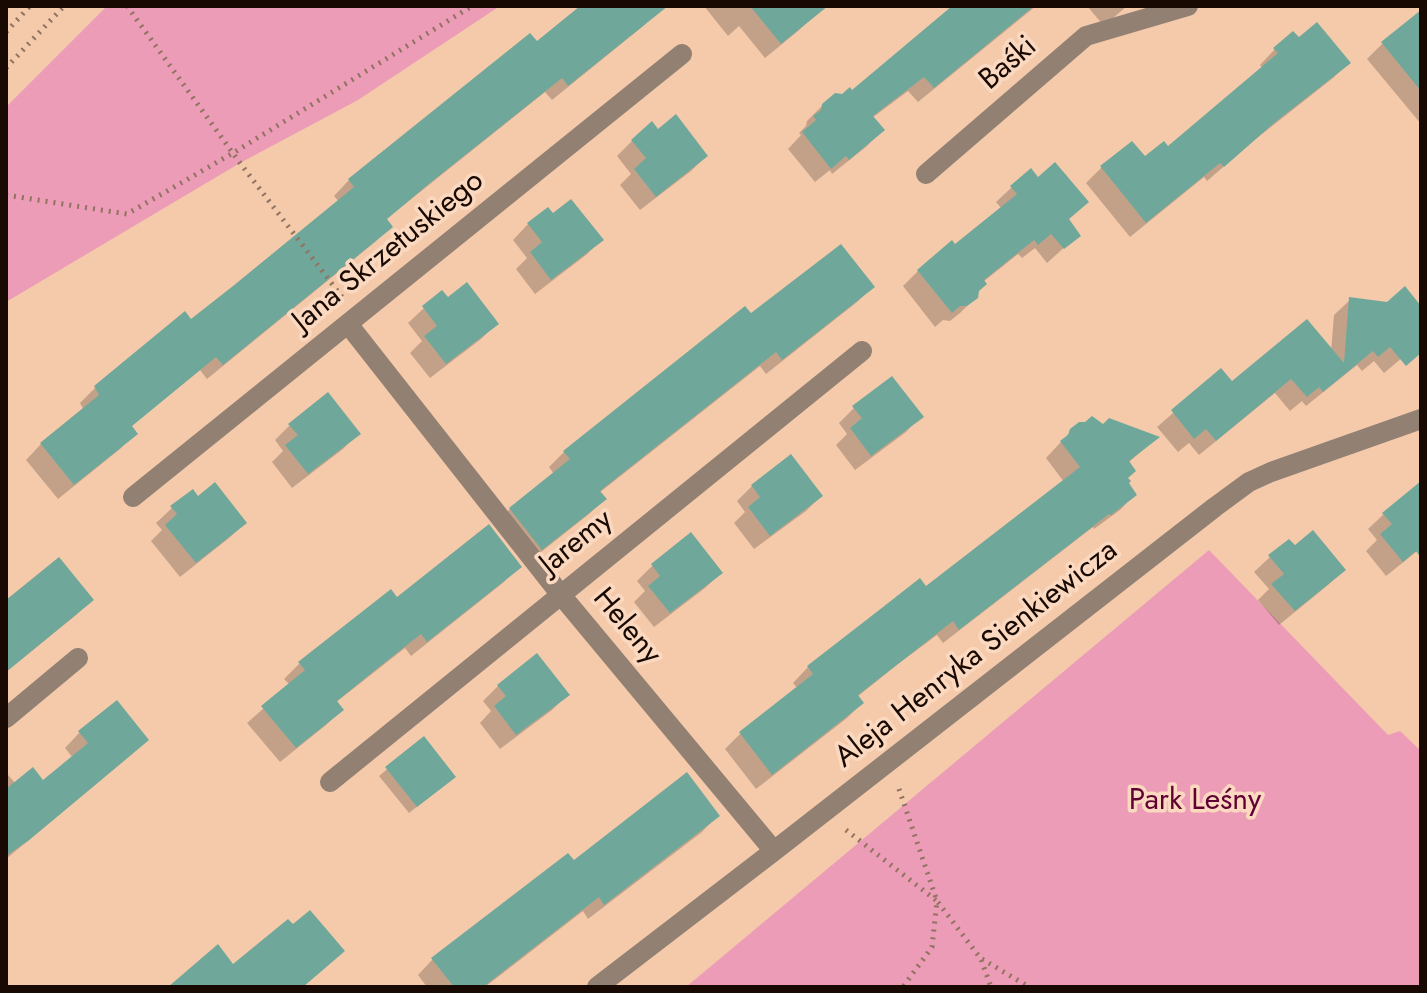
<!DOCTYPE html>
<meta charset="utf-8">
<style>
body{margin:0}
#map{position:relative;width:1427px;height:993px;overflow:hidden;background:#f4caab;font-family:Jost,sans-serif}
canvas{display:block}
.frame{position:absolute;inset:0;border:8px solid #180a02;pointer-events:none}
</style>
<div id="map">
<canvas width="1427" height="993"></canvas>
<div class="frame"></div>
</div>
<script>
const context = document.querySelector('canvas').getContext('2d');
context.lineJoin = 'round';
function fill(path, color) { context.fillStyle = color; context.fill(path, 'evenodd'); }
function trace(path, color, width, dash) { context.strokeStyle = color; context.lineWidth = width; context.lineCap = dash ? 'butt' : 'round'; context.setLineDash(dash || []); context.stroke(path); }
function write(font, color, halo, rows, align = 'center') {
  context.font = font + ' Jost,sans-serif'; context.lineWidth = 7; context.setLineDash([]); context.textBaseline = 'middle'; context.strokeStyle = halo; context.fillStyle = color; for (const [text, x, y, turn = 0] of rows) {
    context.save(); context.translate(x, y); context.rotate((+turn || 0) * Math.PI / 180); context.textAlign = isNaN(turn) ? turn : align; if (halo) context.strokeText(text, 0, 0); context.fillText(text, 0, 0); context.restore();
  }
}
fill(new Path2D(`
 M107,6H500L358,100L240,163L6,302V107Z
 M1209,550L1388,735L1400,731L1421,751V987H686Z`), '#ec9cb7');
fill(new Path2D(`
 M584,6H653L658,12L642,27L552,100L545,92L385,220L390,227L375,242L207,379L200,370L130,427L135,433L120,449L58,499L26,460L41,444L84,410L80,403L95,388L191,322L339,202L334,196L349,180L536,44Z
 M704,6H805L813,16L798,31L765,58L739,26L728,36Z
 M959,6H1036L918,102L908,91L872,118L882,130L867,146L832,174L830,170L815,182L788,149L801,135L799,133L806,126L807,121L823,105L851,93Z
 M1087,6H1127L1104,26Z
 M1420,13L1421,15V124L1367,59L1382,44Z
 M1299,40L1348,63L1333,78L1257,138L1207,181L1204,177L1130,237L1086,183L1101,168L1132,143L1144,159L1168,149L1263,69L1260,65L1275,49Z
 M658,132L706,156L691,171L640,210L620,185L631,174L617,156L632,141Z
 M1012,187L1067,220L1078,235L1047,263L1035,248L1022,258L1018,254L983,282L977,292L976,297L960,313L950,321L943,320L935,327L903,286L918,271L955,247L1002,209L996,202Z
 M553,216L601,240L586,255L535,294L516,269L527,258L513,240L528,224Z
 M872,287L857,302L766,374L760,366L599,493L604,499L589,514L526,564L495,524L510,509L554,474L549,467L564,452L751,316Z
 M448,300L496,324L481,339L430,378L410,353L422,341L408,323L424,308Z
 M1350,300L1421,309V342L1384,373L1374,361L1362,371L1357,365L1306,406L1302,401L1290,411L1275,393L1199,455L1189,443L1178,452L1157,427L1221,371L1231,384L1331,352L1334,315Z
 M854,408L921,416L906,432L855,470L836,445L847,434L839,423Z
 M290,425L358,433L343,449L292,488L272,462L283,451L275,440Z
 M1103,426L1156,438L1128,463L1127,483L1135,494L1120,510L1094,529L1093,527L943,643L937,635L898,664L857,697L862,703L847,718L756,789L725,749L740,734L798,689L793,683L808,667L926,588L1064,482L1046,458L1071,431Z
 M1421,485V548L1386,576L1366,551L1377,540L1368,529L1384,514Z
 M752,486L821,496L806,511L754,549L734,523L745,512L737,501Z
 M198,499L245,523L229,538L180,577L151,541L162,530L156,523L172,508Z
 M691,535L721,573L705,588L654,627L634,602L645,591L637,581L652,566Z
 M1295,547L1344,570L1328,585L1279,625L1258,600L1269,589L1254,572L1270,557Z
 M519,566L504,582L411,656L405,648L335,703L341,710L326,725L280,762L247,723L290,685L284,679L299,664L390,591L397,600Z
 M92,600L76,615L6,672V602Z
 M498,686L567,695L552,710L500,749L480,723L491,711L483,701Z
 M80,732L147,740L131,755L6,859V776L8,775L16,784L43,782L73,758L65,748Z
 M423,739L446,784L409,813L379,776Z
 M717,816L702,832L588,919L583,911L485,987H427L418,975L433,959L574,863Z`), '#0003');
fill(new Path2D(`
 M580,6H668L568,86L562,78L430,183L387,219L393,227L223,365L216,357L132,426L138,434L74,485L40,443L99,395L94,386L185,311L191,319L233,286L354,187L348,179L530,33L537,41Z
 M750,6H828L781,44Z
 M952,6H1034L934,88L924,77L873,116L885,130L849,160L846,156L831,169L802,132L816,120L813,116L821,110L822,104L835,93L842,94L850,87L852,90Z
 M1421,10V91L1381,42Z
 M1317,22L1351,63L1274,123L1224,167L1220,163L1146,223L1100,166L1132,141L1145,156L1164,141L1168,146L1278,53L1273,48L1293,31L1299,37Z
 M676,114L708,156L656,197L634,169L646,158L631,140L652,121L658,129Z
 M1055,162L1089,202L1069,219L1081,236L1064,249L1051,234L1038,245L1034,240L984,280L987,284L979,291L978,298L967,306H960L952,313L917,270L952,240L955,244L1017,194L1010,186L1031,168L1038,177Z
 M571,199L604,240L551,280L530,252L542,242L527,223L548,207L553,213Z
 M841,244L875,287L782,360L776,352L600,491L607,499L542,550L509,508L570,459L563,451L745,306L751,313Z
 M467,282L499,324L446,364L424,336L437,326L422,306L442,290L448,297Z
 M1405,286L1421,306V353L1406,366L1390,347L1378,357L1373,351L1323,392L1319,387L1307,397L1291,379L1216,441L1206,429L1194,439L1171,410L1221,368L1232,381L1307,319L1344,363L1349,297L1387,302Z
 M892,376L924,417L871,456L850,428L862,418L852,406Z
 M328,392L361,434L308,474L285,445L298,435L288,424Z
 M1092,416L1103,424L1109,418L1160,437L1129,461L1136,471L1128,478L1131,481L1129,483L1137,495L1111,515L1109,514L959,630L953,621L916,650L858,695L864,703L772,775L739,732L813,674L807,666L883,607L920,578L926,586L1080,467L1060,441L1068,435L1070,429L1079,422H1085Z
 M791,454L823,496L770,536L748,507L760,497L751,485Z
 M1421,481V558L1416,551L1403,562L1380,534L1392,524L1382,513Z
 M215,482L247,523L196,563L165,525L177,514L170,506L193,489L198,496Z
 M489,524L522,567L427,642L421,634L379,667L337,701L344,710L296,748L261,706L305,670L298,662L391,589L397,597Z
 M1313,530L1346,570L1295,611L1271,584L1284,574L1268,555L1289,539L1295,545Z
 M691,532L723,573L670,613L648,586L660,576L651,564Z
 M59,557L94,600L6,672V600Z
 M537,653L570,695L516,735L494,706L506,696L497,685Z
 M117,700L149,740L28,841L6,856V789L33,767L43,780L88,743L78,731Z
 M424,736L456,777L417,807L385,767Z
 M687,772L720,816L604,905L599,897L483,987H454L431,958L568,853L574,860Z
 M310,910L345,951L303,987H168L218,944L233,964L288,919L293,924Z`), '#6fa89a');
trace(new Path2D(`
 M127,6L240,163L342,297
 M6,32L30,6
 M6,68L64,6
 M6,195L127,214L233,153L472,6
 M899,789L937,901L981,959L991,987
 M846,830L937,901L932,947L903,987
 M982,959L1029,987`), '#91735f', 5, [2, 6]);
trace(new Path2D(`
 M926,174L1086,36L1188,6
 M348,324L561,595L774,851
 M133,497L682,54
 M6,718L78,658
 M330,782L862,351
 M597,987L774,851L1215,507L1249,482L1271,472L1421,419`), '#928073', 20);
write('30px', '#180a02', '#fbd9c0', [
 ["Baśki",1009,64,-41],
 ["Jana Skrzetuskiego",389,252,-39],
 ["Jaremy",577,543,-39],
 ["Heleny",626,627,50],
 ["Aleja Henryka Sienkiewicza",977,655,-38]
]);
write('30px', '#610033', '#fbd9c0', [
 ["Park Leśny",1195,802]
]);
</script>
